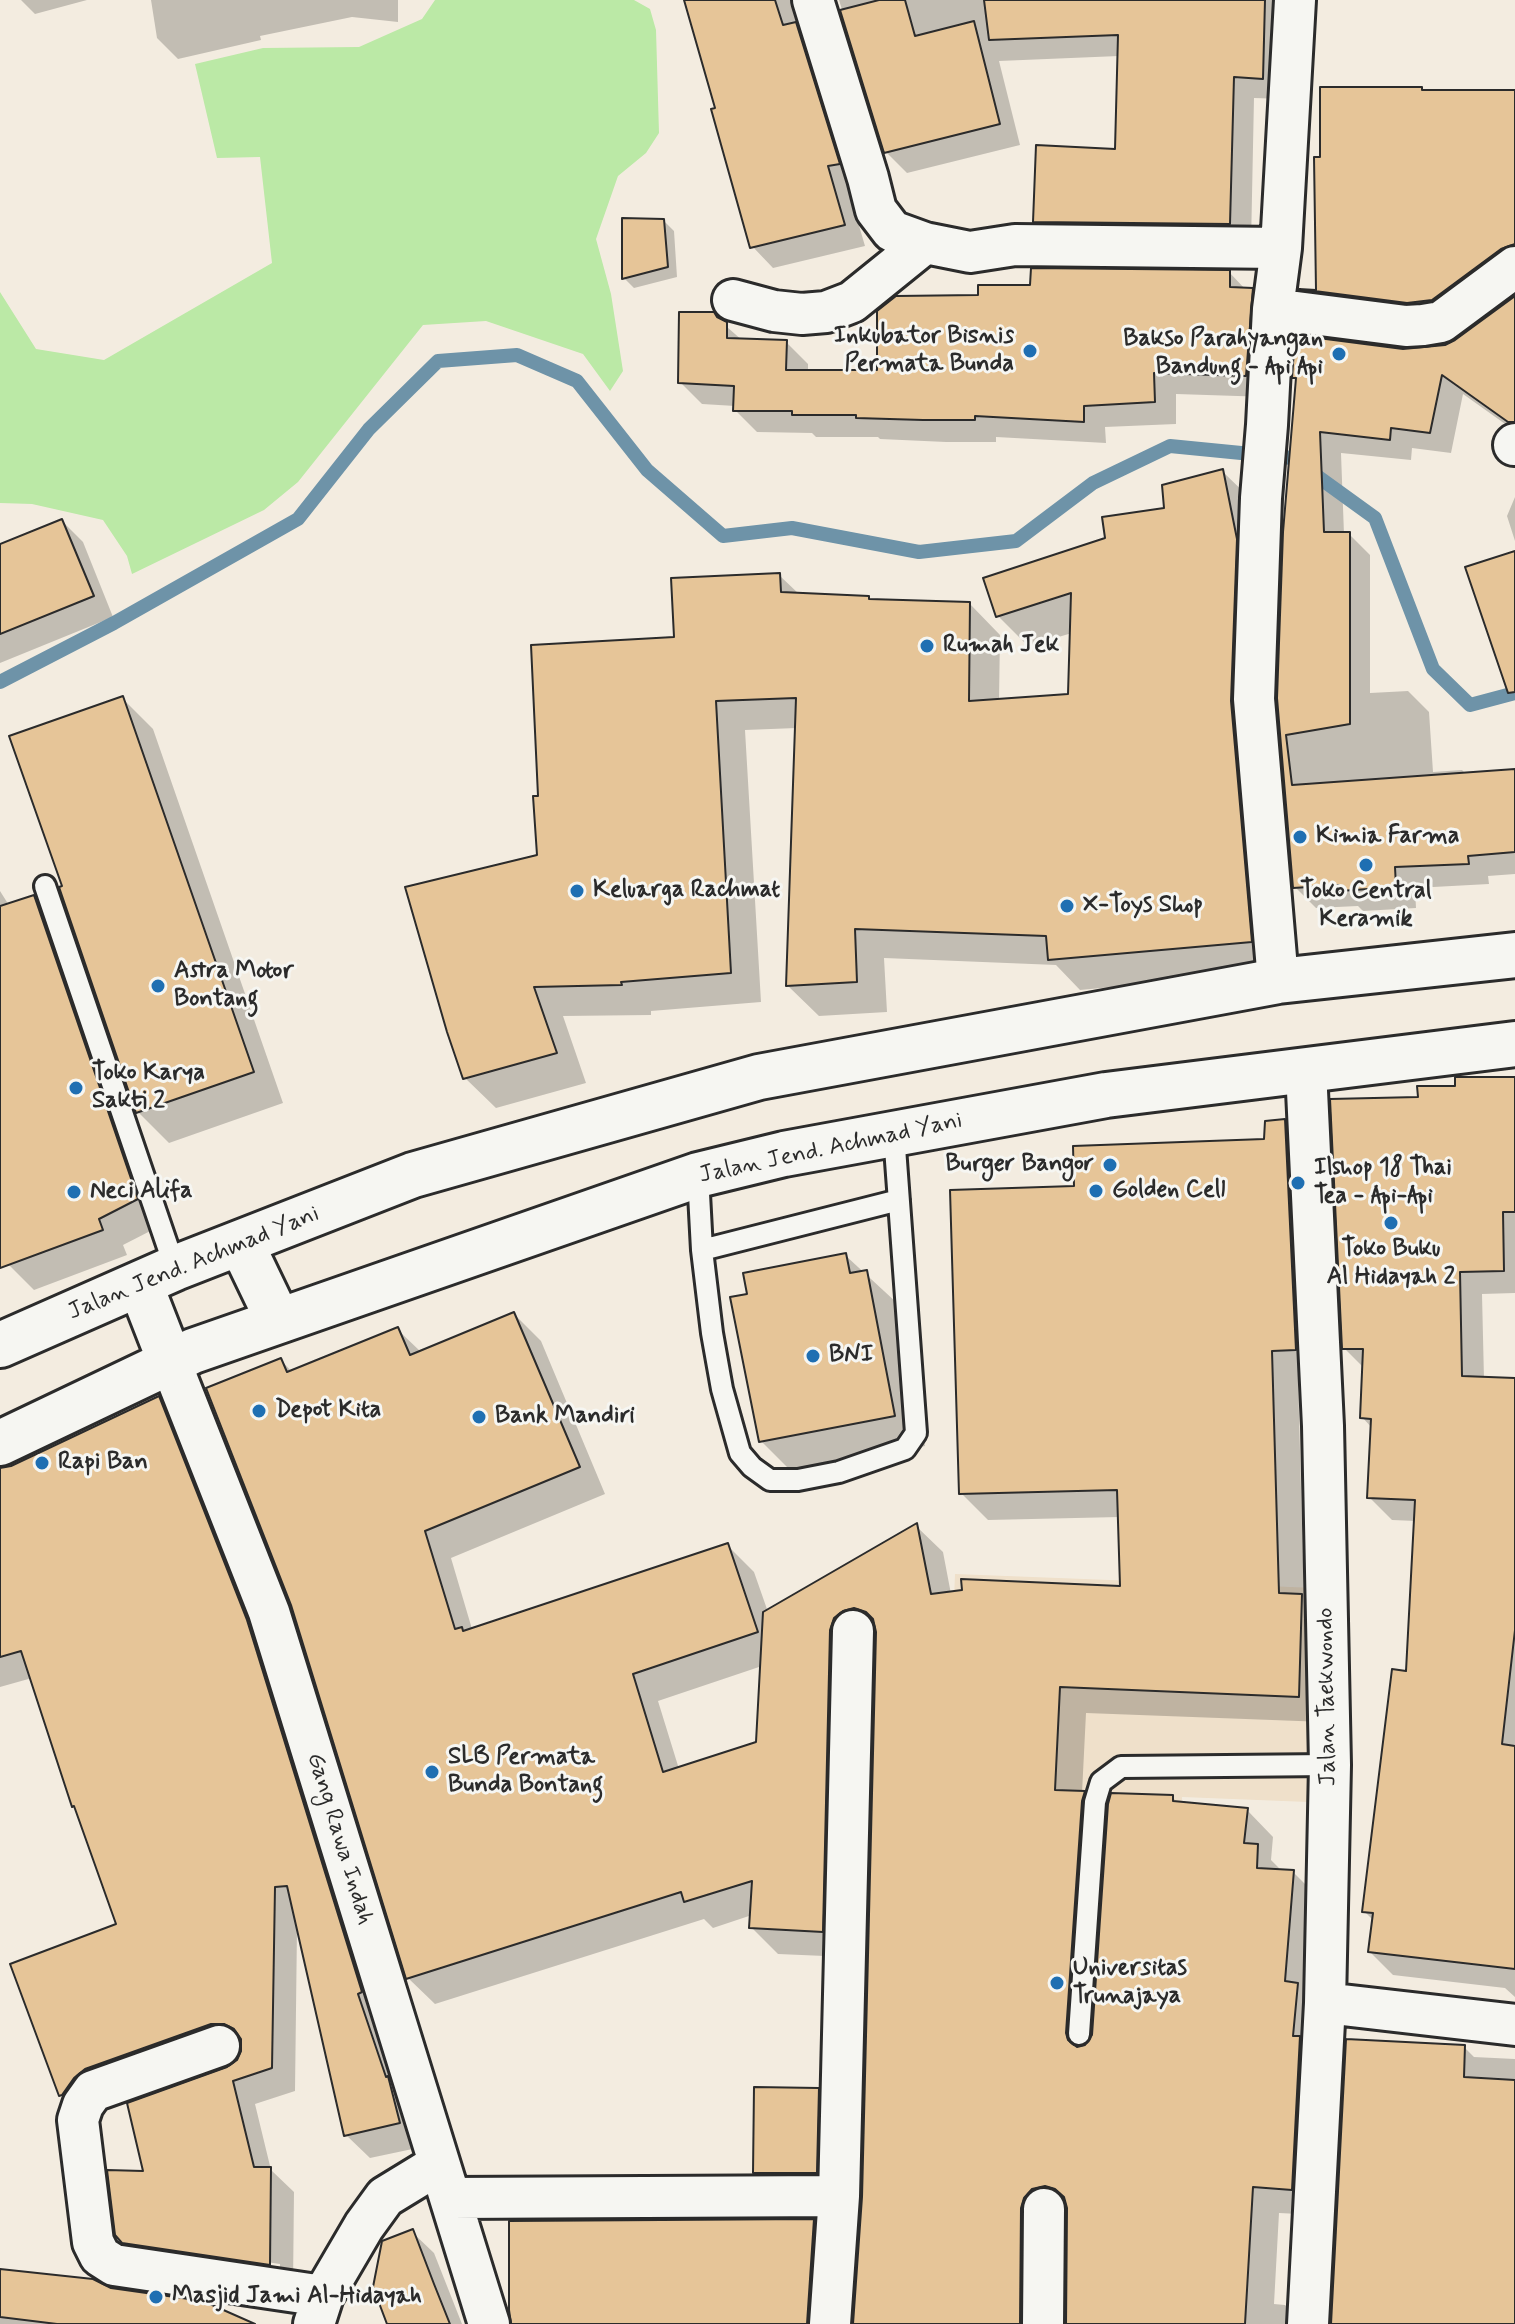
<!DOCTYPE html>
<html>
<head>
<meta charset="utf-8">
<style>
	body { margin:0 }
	canvas { display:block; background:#f3ece0 }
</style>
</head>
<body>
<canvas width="1515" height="2324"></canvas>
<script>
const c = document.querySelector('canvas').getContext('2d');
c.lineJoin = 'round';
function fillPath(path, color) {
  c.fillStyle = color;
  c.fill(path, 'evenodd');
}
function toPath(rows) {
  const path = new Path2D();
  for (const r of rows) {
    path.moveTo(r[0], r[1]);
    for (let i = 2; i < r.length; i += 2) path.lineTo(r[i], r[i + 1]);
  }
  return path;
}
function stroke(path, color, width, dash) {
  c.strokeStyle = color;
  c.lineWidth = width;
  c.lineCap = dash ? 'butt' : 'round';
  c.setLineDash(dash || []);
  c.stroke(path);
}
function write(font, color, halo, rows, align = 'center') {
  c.font = font + ' Mynerve,sans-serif';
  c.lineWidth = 6;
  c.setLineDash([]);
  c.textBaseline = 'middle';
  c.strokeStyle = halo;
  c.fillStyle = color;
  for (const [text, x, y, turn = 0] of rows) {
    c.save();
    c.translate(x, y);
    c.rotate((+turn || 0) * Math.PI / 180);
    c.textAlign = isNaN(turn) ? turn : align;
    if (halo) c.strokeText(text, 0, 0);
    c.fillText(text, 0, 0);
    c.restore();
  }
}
fillPath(toPath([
	[955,1574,1317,1588,1308,1802,1182,1797,1168,2175,931,2165]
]), '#efe0ca');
fillPath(toPath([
	[435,0,634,0,650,9,656,30,659,133,646,153,618,176,596,239,611,294,623,371,610,391,583,354,486,321,423,325,298,482,264,510,132,574,127,556,103,520,32,504,0,503,0,292,36,349,104,360,272,263,260,157,217,158,195,64,263,48,359,47,422,19]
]), '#bbe9a6');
fillPath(toPath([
	[21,0,87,0,35,14],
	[151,0,398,0,398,22,352,17,260,36,261,40,178,59,157,38],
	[686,0,826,0,859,185,848,188,865,246,773,268,752,246,718,109],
	[839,0,1287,0,1283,99,1254,98,1251,245,1056,243,1035,221,1117,152,1119,56,999,61,1020,145,907,173,886,152],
	[1422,89,1425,92,1515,92,1515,275,1453,321,1322,310,1304,291,1318,292,1316,159,1322,159],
	[664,221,674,231,677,277,634,288,624,278],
	[1229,272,1246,290,1252,290,1274,312,1268,397,1176,394,1176,424,1105,427,1106,443,996,437,996,442,946,442,880,439,878,437,816,437,812,433,757,432,735,410,735,406,702,404,680,382,719,320,743,341,786,342,808,364,808,372,879,372,980,297,1032,287],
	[1515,298,1515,431,1463,394,1451,453,1412,448,1411,460,1341,453,1344,534,1349,534,1370,555,1370,693,1408,691,1429,712,1433,772,1462,770,1467,775,1515,771,1515,874,1488,876,1489,884,1415,888,1416,908,1363,911,1358,906,1316,908,1295,887,1279,698,1298,380,1294,377,1403,351,1445,347,1456,342],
	[1222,471,1253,501,1281,971,1080,990,1056,965,884,958,887,1012,819,1016,788,986,797,728,745,730,761,1002,651,1011,651,1015,563,1016,586,1083,496,1108,465,1078,539,856,540,798,676,639,779,575,799,594,868,598,872,601,970,604,1000,635,999,701,1070,695,1072,633,1028,646,998,616,1107,539,1166,510],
	[1515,497,1515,541,1507,516],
	[62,521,83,542,113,617,0,663,0,546],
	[122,698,153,729,283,1103,169,1143,138,1112],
	[0,891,106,1059,162,1225,123,1245,127,1255,34,1290,9,1265,0,1242],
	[1515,1078,1515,1293,1482,1294,1484,1379,1515,1380,1515,1997,1505,1988,1393,1975,1370,1952,1374,1921,1364,1911,1408,1673,1416,1521,1392,1520,1369,1497,1372,1428,1362,1417,1364,1368,1344,1348,1420,1099,1457,1088],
	[1285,1121,1311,1148,1322,1376,1298,1377,1304,1599,1328,1623,1325,1722,1086,1713,1082,1793,1109,1819,1172,1797,1179,1804,1247,1810,1273,1837,1271,1860,1283,1872,1293,1872,1320,1899,1318,2215,1279,2213,1274,2304,1285,2305,1305,2324,1068,2324,1069,2213,1059,2216,1046,2324,855,2324,864,2197,878,1635,870,1637,848,1957,778,1954,751,1927,752,1915,713,1928,704,1919,435,2004,408,1978,293,1604,281,1360,292,1372,398,1330,421,1352,514,1314,541,1341,605,1494,451,1558,472,1629,727,1545,754,1572,768,1612,916,1526,943,1552,951,1594,1122,1588,1120,1517,988,1520,961,1493,1076,1188,1266,1141],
	[762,1666,758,1743,679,1769,658,1701],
	[845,1255,897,1303,925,1446,792,1472,761,1441,749,1296],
	[159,1398,182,1422,270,1645,422,2147,370,2158,346,2135,297,1929,295,2091,255,2104,271,2170,294,2192,293,2287,144,2263,119,2239,146,2173,228,2069,239,2062,243,2046,235,2047,97,2101,84,2119,61,2095,119,1925,78,1811,73,1806,32,1678,0,1687,0,1470,11,1467],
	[136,2243,280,2264,280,2268,136,2247],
	[1464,2047,1474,2057,1515,2059,1515,2324,1333,2324],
	[818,2090,839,2111,837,2193,776,2194,755,2173],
	[814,2221,840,2248,835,2324,513,2324],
	[412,2232,434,2253,462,2324,390,2324],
	[0,2271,110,2290,252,2324,0,2324]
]), '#0003');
stroke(toPath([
	[0,682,114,623,298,519,369,429,438,361,517,355,577,381,647,470,723,536,792,528,919,552,1016,541,1093,483,1170,446,1292,458,1375,518,1433,669,1470,705,1515,693]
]), '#6e93a8', 14);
const building = toPath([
	[684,0,775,0,783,25,796,22,840,164,828,166,845,225,750,248,711,109,715,108,684,0],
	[879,0,905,0,915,36,974,21,1000,124,884,153,840,10,879,0],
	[984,0,1265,0,1263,79,1234,77,1230,224,1033,222,1036,145,1115,149,1118,35,989,40,984,0],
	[1320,87,1422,87,1422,90,1515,90,1515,244,1501,249,1432,300,1407,303,1299,289,1316,290,1314,157,1320,157,1320,87],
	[622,218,664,219,668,267,622,279,622,218],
	[1031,268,1230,270,1230,287,1253,288,1246,376,1154,373,1155,402,1084,406,1084,422,975,416,975,420,923,420,856,418,856,415,792,415,792,411,733,411,734,386,678,383,679,312,714,312,717,317,727,322,727,338,787,340,786,370,877,370,877,311,896,296,978,295,978,285,1030,285,1031,268],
	[1515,296,1515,422,1508,422,1442,375,1430,433,1391,428,1390,440,1320,432,1324,532,1350,532,1350,724,1286,735,1292,785,1515,769,1515,852,1468,856,1469,864,1395,867,1396,887,1340,891,1340,885,1293,888,1277,698,1283,532,1296,378,1292,378,1295,335,1403,349,1445,345,1455,340,1515,296],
	[1223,469,1237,539,1231,701,1252,942,1048,960,1046,936,855,929,857,982,786,986,796,698,716,701,731,973,621,982,622,985,534,987,557,1053,463,1079,447,1032,405,887,537,855,533,796,538,796,531,645,674,637,671,578,780,573,781,592,869,596,869,599,970,602,969,701,1068,694,1071,593,996,617,983,578,1105,538,1102,517,1164,508,1162,485,1223,469],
	[62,519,94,596,0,634,0,544,62,519],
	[1515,551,1515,692,1508,693,1465,567,1515,551],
	[123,696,254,1072,136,1113,59,887,62,886,9,736,123,696],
	[34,895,138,1199,99,1219,103,1230,0,1268,0,906,34,895],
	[1455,1077,1515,1077,1515,1212,1503,1212,1504,1271,1460,1272,1462,1376,1515,1378,1515,1630,1502,1744,1515,1746,1515,1969,1368,1952,1373,1913,1362,1912,1392,1669,1406,1671,1415,1500,1367,1498,1371,1419,1360,1418,1363,1349,1342,1349,1330,1099,1418,1097,1417,1086,1455,1086,1455,1077],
	[1285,1119,1296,1350,1272,1351,1279,1593,1302,1594,1299,1697,1060,1687,1055,1790,1085,1791,1082,1801,1066,2033,1068,2040,1077,2047,1085,2045,1092,2035,1108,1804,1111,1793,1173,1795,1173,1801,1248,1808,1244,1843,1258,1844,1257,1868,1294,1870,1285,1981,1298,1983,1293,2036,1300,2036,1292,2190,1253,2187,1245,2324,1066,2324,1067,2208,1064,2197,1055,2189,1045,2186,1032,2189,1024,2198,1021,2208,1020,2324,853,2324,862,2197,876,1632,873,1619,866,1612,854,1608,843,1611,834,1618,830,1630,823,1932,749,1928,752,1881,684,1902,681,1892,406,1979,291,1605,206,1388,281,1358,287,1372,398,1327,410,1355,514,1312,580,1467,425,1531,455,1629,462,1627,463,1631,728,1543,758,1632,633,1674,663,1772,756,1742,763,1612,917,1523,931,1594,962,1590,961,1579,1120,1586,1117,1490,959,1494,950,1190,1074,1186,1073,1146,1264,1139,1265,1121,1285,1119],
	[846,1253,850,1273,867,1270,895,1416,759,1442,730,1297,747,1294,743,1273,846,1253],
	[159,1396,247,1620,362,1992,358,1994,386,2077,388,2076,400,2123,344,2136,287,1886,275,1887,272,2068,233,2081,254,2167,271,2167,270,2265,122,2243,115,2235,107,2170,143,2171,127,2103,227,2067,237,2060,241,2051,241,2039,234,2029,224,2024,211,2024,85,2069,74,2078,62,2095,59,2096,10,1964,116,1924,74,1806,72,1807,21,1651,0,1657,0,1468,11,1466,159,1396],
	[1346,2039,1465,2045,1464,2077,1515,2080,1515,2324,1331,2324,1346,2039],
	[754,2087,819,2088,817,2173,753,2173,754,2087],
	[814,2219,807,2324,511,2324,509,2310,509,2221,814,2219],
	[413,2229,434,2284,450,2324,387,2324,373,2287,382,2241,413,2229],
	[0,2269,93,2279,111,2288,203,2301,255,2324,57,2324,0,2317,0,2269]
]);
fillPath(building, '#e6c598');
stroke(building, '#2b2b2b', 2);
const service = toPath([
	[45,886,175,1268],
	[698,1175,702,1250,712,1333,722,1389,740,1453,752,1467,770,1480,798,1480,839,1472,905,1449,916,1433,894,1134],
	[702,1250,899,1200],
	[1079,2034,1095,1802,1101,1782,1121,1767,1330,1765]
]);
const minor = toPath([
	[813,0,868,178,876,210,892,231,925,243,970,252,1015,245,1281,248],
	[733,300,774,311,802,314,826,312,852,302,925,243],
	[1273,309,1406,326,1423,325,1441,322,1515,267],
	[1514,445,1515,444],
	[1278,981,1254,699,1261,498,1267,425,1273,309,1281,248,1295,0],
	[1306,1070,1323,1426,1330,1765,1325,2003,1308,2324],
	[170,1361,269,1612,489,2324],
	[1325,2003,1515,2025],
	[219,2046,93,2091,83,2105,78,2120,93,2242,100,2256,114,2265,323,2296],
	[451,2198,839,2196],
	[314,2324,323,2296,364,2226,385,2197,439,2164],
	[830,2324,839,2196,853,1631],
	[1043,2324,1044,2209]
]);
const tertiary = toPath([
	[241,1243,278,1320],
	[140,1284,170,1361],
	[0,1345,175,1268,413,1175,759,1077,1278,981,1515,955],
	[0,1443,193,1351,698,1175,784,1154,1106,1095,1515,1044]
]);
stroke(service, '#2b2b2b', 26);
stroke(minor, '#2b2b2b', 46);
stroke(tertiary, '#2b2b2b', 50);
stroke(service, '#f6f6f2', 20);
stroke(minor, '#f6f6f2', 40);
stroke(tertiary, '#f6f6f2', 44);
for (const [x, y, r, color] of [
	[1030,351,8,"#1f6fb2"],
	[1339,354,8,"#1f6fb2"],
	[927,646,8,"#1f6fb2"],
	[1300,837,8,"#1f6fb2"],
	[1366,865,8,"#1f6fb2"],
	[577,891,8,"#1f6fb2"],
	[1067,906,8,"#1f6fb2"],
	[158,986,8,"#1f6fb2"],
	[76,1088,8,"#1f6fb2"],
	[1110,1165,8,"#1f6fb2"],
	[1298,1183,8,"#1f6fb2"],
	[1096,1191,8,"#1f6fb2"],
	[74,1192,8,"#1f6fb2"],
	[1391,1223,8,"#1f6fb2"],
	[813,1356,8,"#1f6fb2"],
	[259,1411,8,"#1f6fb2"],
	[479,1417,8,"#1f6fb2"],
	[42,1463,8,"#1f6fb2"],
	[432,1772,8,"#1f6fb2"],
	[1057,1983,8,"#1f6fb2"],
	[156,2297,8,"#1f6fb2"]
]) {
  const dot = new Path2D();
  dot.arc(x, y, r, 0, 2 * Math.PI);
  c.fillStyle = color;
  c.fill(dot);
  stroke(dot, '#f6f6f2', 3);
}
write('bold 24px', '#2b2b2b', '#f6f6f2', [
	["Inkubator Bisnis",1014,337,"right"],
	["Permata Bunda",1014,365,"right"],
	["Bakso Parahyangan",1323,340,"right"],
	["Bandung - Api Api",1323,368,"right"],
	["Rumah Jek",943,646],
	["Kimia Farma",1316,837],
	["Keluarga Rachmat",593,891],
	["Toko Central",1366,892,"center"],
	["Keramik",1366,920,"center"],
	["X-Toys Shop",1083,906],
	["Astra Motor",174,972],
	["Bontang",174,1000],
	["Toko Karya",92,1074],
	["Sakti 2",92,1102],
	["Burger Bangor",1094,1165,"right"],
	["Ilshop 18 Thai",1314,1169],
	["Tea - Api-Api",1314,1197],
	["Golden Cell",1112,1191],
	["Neci Alifa",90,1192],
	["Toko Buku",1391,1250,"center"],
	["Al Hidayah 2",1391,1278,"center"],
	["BNI",829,1356],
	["Depot Kita",275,1411],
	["Bank Mandiri",495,1417],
	["Rapi Ban",58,1463],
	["SLB Permata",448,1758],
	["Bunda Bontang",448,1786],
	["Universitas",1073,1969],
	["Trunajaya",1073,1997],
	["Masjid Jami Al-Hidayah",172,2297]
], 'left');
write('24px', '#2b2b2b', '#f6f6f2', [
	["Jalan Jend. Achmad Yani",831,1149,-12],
	["Jalan Jend. Achmad Yani",194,1264,-22],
	["Jalan Taekwondo",1328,1697,-91],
	["Gang Rawa Indah",339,1839,73]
]);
</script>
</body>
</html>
